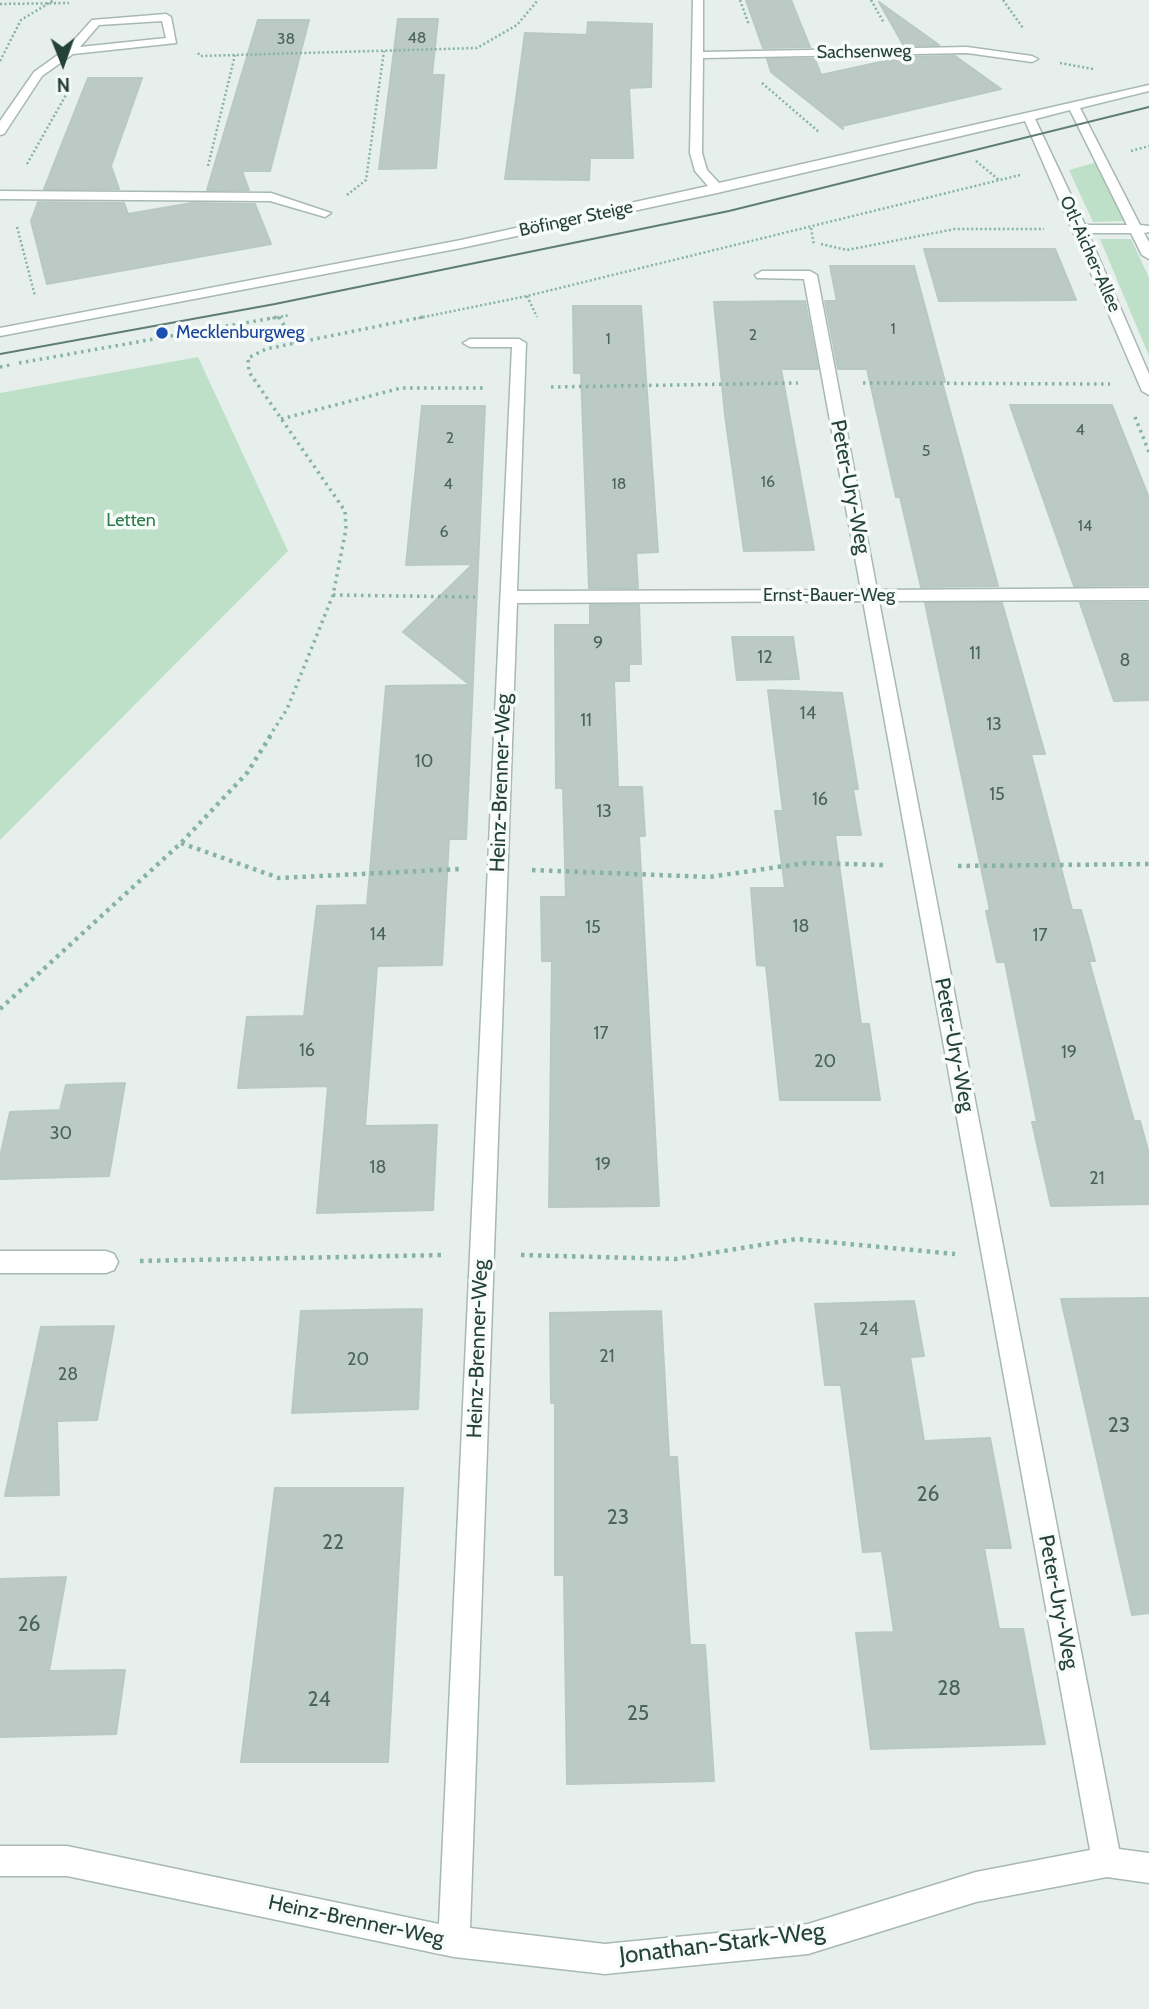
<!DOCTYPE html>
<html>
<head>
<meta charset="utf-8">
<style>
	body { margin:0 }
	#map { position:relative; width:1149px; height:2009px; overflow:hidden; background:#e6efeb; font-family:Cabin,sans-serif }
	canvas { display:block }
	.north { position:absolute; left:28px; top:28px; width:70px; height:70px; -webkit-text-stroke:5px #f7fbf9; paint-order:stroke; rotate:179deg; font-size:19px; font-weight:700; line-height:28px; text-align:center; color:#24423a }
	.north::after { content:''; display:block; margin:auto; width:24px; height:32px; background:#24423a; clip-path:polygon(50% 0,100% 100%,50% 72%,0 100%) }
</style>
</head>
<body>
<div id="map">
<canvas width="1149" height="2009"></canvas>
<div class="north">N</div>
</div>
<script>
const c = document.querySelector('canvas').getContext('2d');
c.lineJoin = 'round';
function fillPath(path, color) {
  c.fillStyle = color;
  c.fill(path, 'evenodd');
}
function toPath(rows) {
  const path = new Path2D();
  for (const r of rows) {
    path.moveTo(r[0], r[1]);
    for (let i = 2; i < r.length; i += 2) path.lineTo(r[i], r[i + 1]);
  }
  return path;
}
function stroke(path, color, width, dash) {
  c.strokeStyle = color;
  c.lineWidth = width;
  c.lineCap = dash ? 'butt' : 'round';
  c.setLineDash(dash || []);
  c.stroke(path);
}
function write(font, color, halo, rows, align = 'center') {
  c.font = font + ' Cabin,sans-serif';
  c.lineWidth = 7;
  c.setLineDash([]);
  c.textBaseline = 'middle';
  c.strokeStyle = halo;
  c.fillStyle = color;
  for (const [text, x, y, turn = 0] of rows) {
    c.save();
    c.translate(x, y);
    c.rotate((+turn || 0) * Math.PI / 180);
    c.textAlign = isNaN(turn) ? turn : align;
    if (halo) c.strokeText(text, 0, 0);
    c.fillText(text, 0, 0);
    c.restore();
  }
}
fillPath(toPath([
	[1097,162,1124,221,1093,222,1069,170],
	[1100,239,1131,239,1149,278,1149,356],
	[198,357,288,551,0,840,0,393]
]), '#bfe0c8');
const building = toPath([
	[746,0,791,0,810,47,763,48,746,0],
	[879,2,939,45,904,46,879,2],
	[398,19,438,19,432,75,444,75,436,168,379,169,398,19],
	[258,20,309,20,270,171,242,171,249,190,207,190,258,20],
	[588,22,652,24,651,87,629,88,633,158,590,158,589,180,505,179,525,33,587,35,588,22],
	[955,56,1001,89,842,126,843,129,771,72,767,59,815,59,821,75,903,57,955,56],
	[88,78,142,78,111,166,119,189,44,189,88,78],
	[38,202,124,203,128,214,192,203,255,204,271,244,47,284,31,221,38,202],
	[924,249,1055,249,1076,300,939,301,924,249],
	[830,266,914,266,945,382,942,382,998,586,921,587,900,497,896,497,867,369,838,369,825,301,837,301,830,266],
	[805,301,818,369,781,369,814,550,744,551,725,415,714,302,805,301],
	[573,306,641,306,658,552,636,553,638,588,589,588,581,373,574,373,573,306],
	[1010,405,1112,405,1149,498,1149,585,1074,586,1010,405],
	[422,406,485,406,466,839,449,839,442,965,377,966,365,1126,437,1125,433,1210,317,1213,328,1086,238,1088,247,1017,304,1016,317,906,367,905,386,686,470,685,403,632,473,564,406,565,422,406],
	[925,603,1002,603,1045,754,1031,754,1072,910,1081,910,1095,961,1089,961,1134,1121,1140,1121,1149,1154,1149,1204,1051,1206,1032,1122,1037,1122,1005,962,997,962,986,911,990,910,925,603],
	[1080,603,1149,603,1149,700,1114,701,1080,603],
	[590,605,639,605,641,664,629,664,629,681,614,681,618,787,642,787,645,836,639,836,659,1206,549,1207,552,961,542,961,541,897,566,897,563,788,556,788,555,625,590,625,590,605],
	[732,637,793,637,799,679,737,680,732,637],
	[768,690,842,693,858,789,853,789,861,835,835,835,861,1024,869,1024,880,1100,780,1100,766,966,757,965,751,888,785,888,775,811,783,811,768,690],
	[125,1083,109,1176,0,1179,0,1157,10,1112,60,1110,66,1085,125,1083],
	[1149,1298,1149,1613,1132,1615,1061,1299,1149,1298],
	[914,1301,924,1356,910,1357,924,1441,990,1438,1011,1548,984,1548,999,1629,1023,1629,1045,1744,871,1749,856,1633,894,1632,882,1551,863,1552,841,1385,825,1385,815,1304,914,1301],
	[422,1309,418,1409,292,1413,301,1311,422,1309],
	[661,1311,669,1457,677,1457,690,1645,705,1645,714,1781,567,1784,564,1575,555,1575,555,1403,551,1403,550,1313,661,1311],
	[114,1326,97,1420,57,1421,59,1495,5,1496,41,1327,114,1326],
	[275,1488,403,1488,388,1762,241,1762,275,1488],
	[66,1577,49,1671,125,1670,116,1734,0,1737,0,1579,66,1577]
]);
fillPath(building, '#bbcac4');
stroke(building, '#b8c9c2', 2);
const minor = toPath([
	[693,0,703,0,703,52,967,47,1032,56,1038,59,1032,62,967,53,703,58,702,153,707,170,719,183,1149,85,1149,91,1080,108,1140,225,1149,226,1149,232,1144,233,1149,242,1149,259,1142,255,1131,233,1088,233,1149,374,1149,395,1142,391,1025,121,717,193,461,248,0,336,0,328,461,240,708,186,695,171,690,153,693,0],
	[1070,110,1127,225,1085,225,1035,119,1070,110],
	[166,14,171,17,176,43,73,54,42,76,4,134,0,135,0,121,34,72,66,49,92,20,166,14],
	[162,21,166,38,80,47,99,25,162,21],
	[0,191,271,193,331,213,325,217,270,201,0,199,0,191],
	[762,271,810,271,817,275,877,590,1149,588,1149,600,879,601,1119,1849,1149,1853,1149,1883,1107,1877,976,1902,808,1954,605,1974,454,1957,67,1876,0,1876,0,1846,67,1846,439,1924,512,347,470,347,463,343,470,339,519,339,526,343,517,591,861,590,804,279,757,278,755,275,762,271],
	[863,601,1090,1850,976,1872,808,1924,605,1944,470,1928,517,603,863,601],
	[0,1251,106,1251,114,1254,118,1262,114,1270,106,1273,0,1273,0,1251]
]);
stroke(minor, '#a8b8b2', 3);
stroke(toPath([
	[740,0,749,25],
	[871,0,884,23],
	[1003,0,1023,28],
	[0,4,69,3],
	[198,53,200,56,477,48,517,25,538,0],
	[0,61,21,20,54,0],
	[1060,63,1093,69],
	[762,83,819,132],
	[1131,151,1149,146],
	[976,161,999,180],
	[27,164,67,93],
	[208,166,235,55],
	[347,195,366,180,384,51],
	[17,227,35,296],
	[811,228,814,245],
	[821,244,847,250,955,229,1044,229],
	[527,296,537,317],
	[268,319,290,315],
	[414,319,527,296,1020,175]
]), '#86b3a5', 2.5, [2, 2.5]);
stroke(toPath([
	[279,317,295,343],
	[19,363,278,317],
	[0,367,10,365],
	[863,383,1110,384],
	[551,387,798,383],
	[1135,417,1149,452],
	[281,419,401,388,483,388],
	[333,595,475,597],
	[269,737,287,709,333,595,346,529,345,511,249,372,248,358,266,349,423,317]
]), '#86b3a5', 3.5, [2.5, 4.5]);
stroke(toPath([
	[181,843,279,878,461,869],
	[958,866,1149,864],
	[532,870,709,877,806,863,883,865],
	[0,1009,181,843,247,773,271,735],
	[521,1255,676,1259,796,1239,955,1254],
	[140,1261,443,1255]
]), '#86b3a5', 4.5, [3.5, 5]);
fillPath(minor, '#fff');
stroke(toPath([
	[0,354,275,304,729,211,1149,107]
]), '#5f7d75', 2);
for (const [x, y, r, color] of [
	[162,333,7,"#1a4fb4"]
]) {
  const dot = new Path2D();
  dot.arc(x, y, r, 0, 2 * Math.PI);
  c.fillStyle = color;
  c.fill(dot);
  stroke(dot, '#f7fbf9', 2.5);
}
write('16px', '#4a645c', null, [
	["48",417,38],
	["38",286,39],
	["1",893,329],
	["2",753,335],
	["1",608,339],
	["4",1080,430],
	["2",450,438],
	["5",926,451],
	["16",768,482],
	["4",448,484],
	["18",619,484],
	["14",1085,526],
	["6",444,532]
]);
write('18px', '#24423a', '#f7fbf9', [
	["Sachsenweg",864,52,-1],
	["Böfinger Steige",576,219,-12],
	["Otl-Aicher-Allee",1090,254,66],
	["Ernst-Bauer-Weg",829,596]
]);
write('18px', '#164399', '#f7fbf9', [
	["Mecklenburgweg",176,333]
], 'left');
write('18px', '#2d7a4b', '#f7fbf9', [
	["Letten",131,521]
]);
write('18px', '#4a645c', null, [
	["9",598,644],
	["11",975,654],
	["12",765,658],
	["8",1125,661],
	["14",808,714],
	["11",586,721],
	["13",994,725],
	["10",424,762],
	["15",997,795],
	["16",820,800],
	["13",604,812],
	["18",801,927],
	["15",593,928],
	["14",378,935],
	["17",1040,936],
	["17",601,1034],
	["16",307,1051],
	["19",1069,1053],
	["20",825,1062],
	["30",61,1134],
	["19",603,1165],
	["18",378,1168],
	["21",1097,1179],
	["24",869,1330],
	["21",607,1357],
	["20",358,1360],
	["28",68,1375]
]);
write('21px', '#24423a', '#f7fbf9', [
	["Peter-Ury-Weg",850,487,79],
	["Heinz-Brenner-Weg",501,783,-88],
	["Peter-Ury-Weg",954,1045,79],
	["Heinz-Brenner-Weg",478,1349,-88],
	["Peter-Ury-Weg",1058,1602,79],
	["Heinz-Brenner-Weg",356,1921,12]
]);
write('21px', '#4a645c', null, [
	["23",1119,1426],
	["26",928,1495],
	["23",618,1518],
	["22",333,1543],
	["26",29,1625],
	["28",949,1689],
	["24",319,1700],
	["25",638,1714]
]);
write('24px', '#24423a', '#f7fbf9', [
	["Jonathan-Stark-Weg",722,1944,-7]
]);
</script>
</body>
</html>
